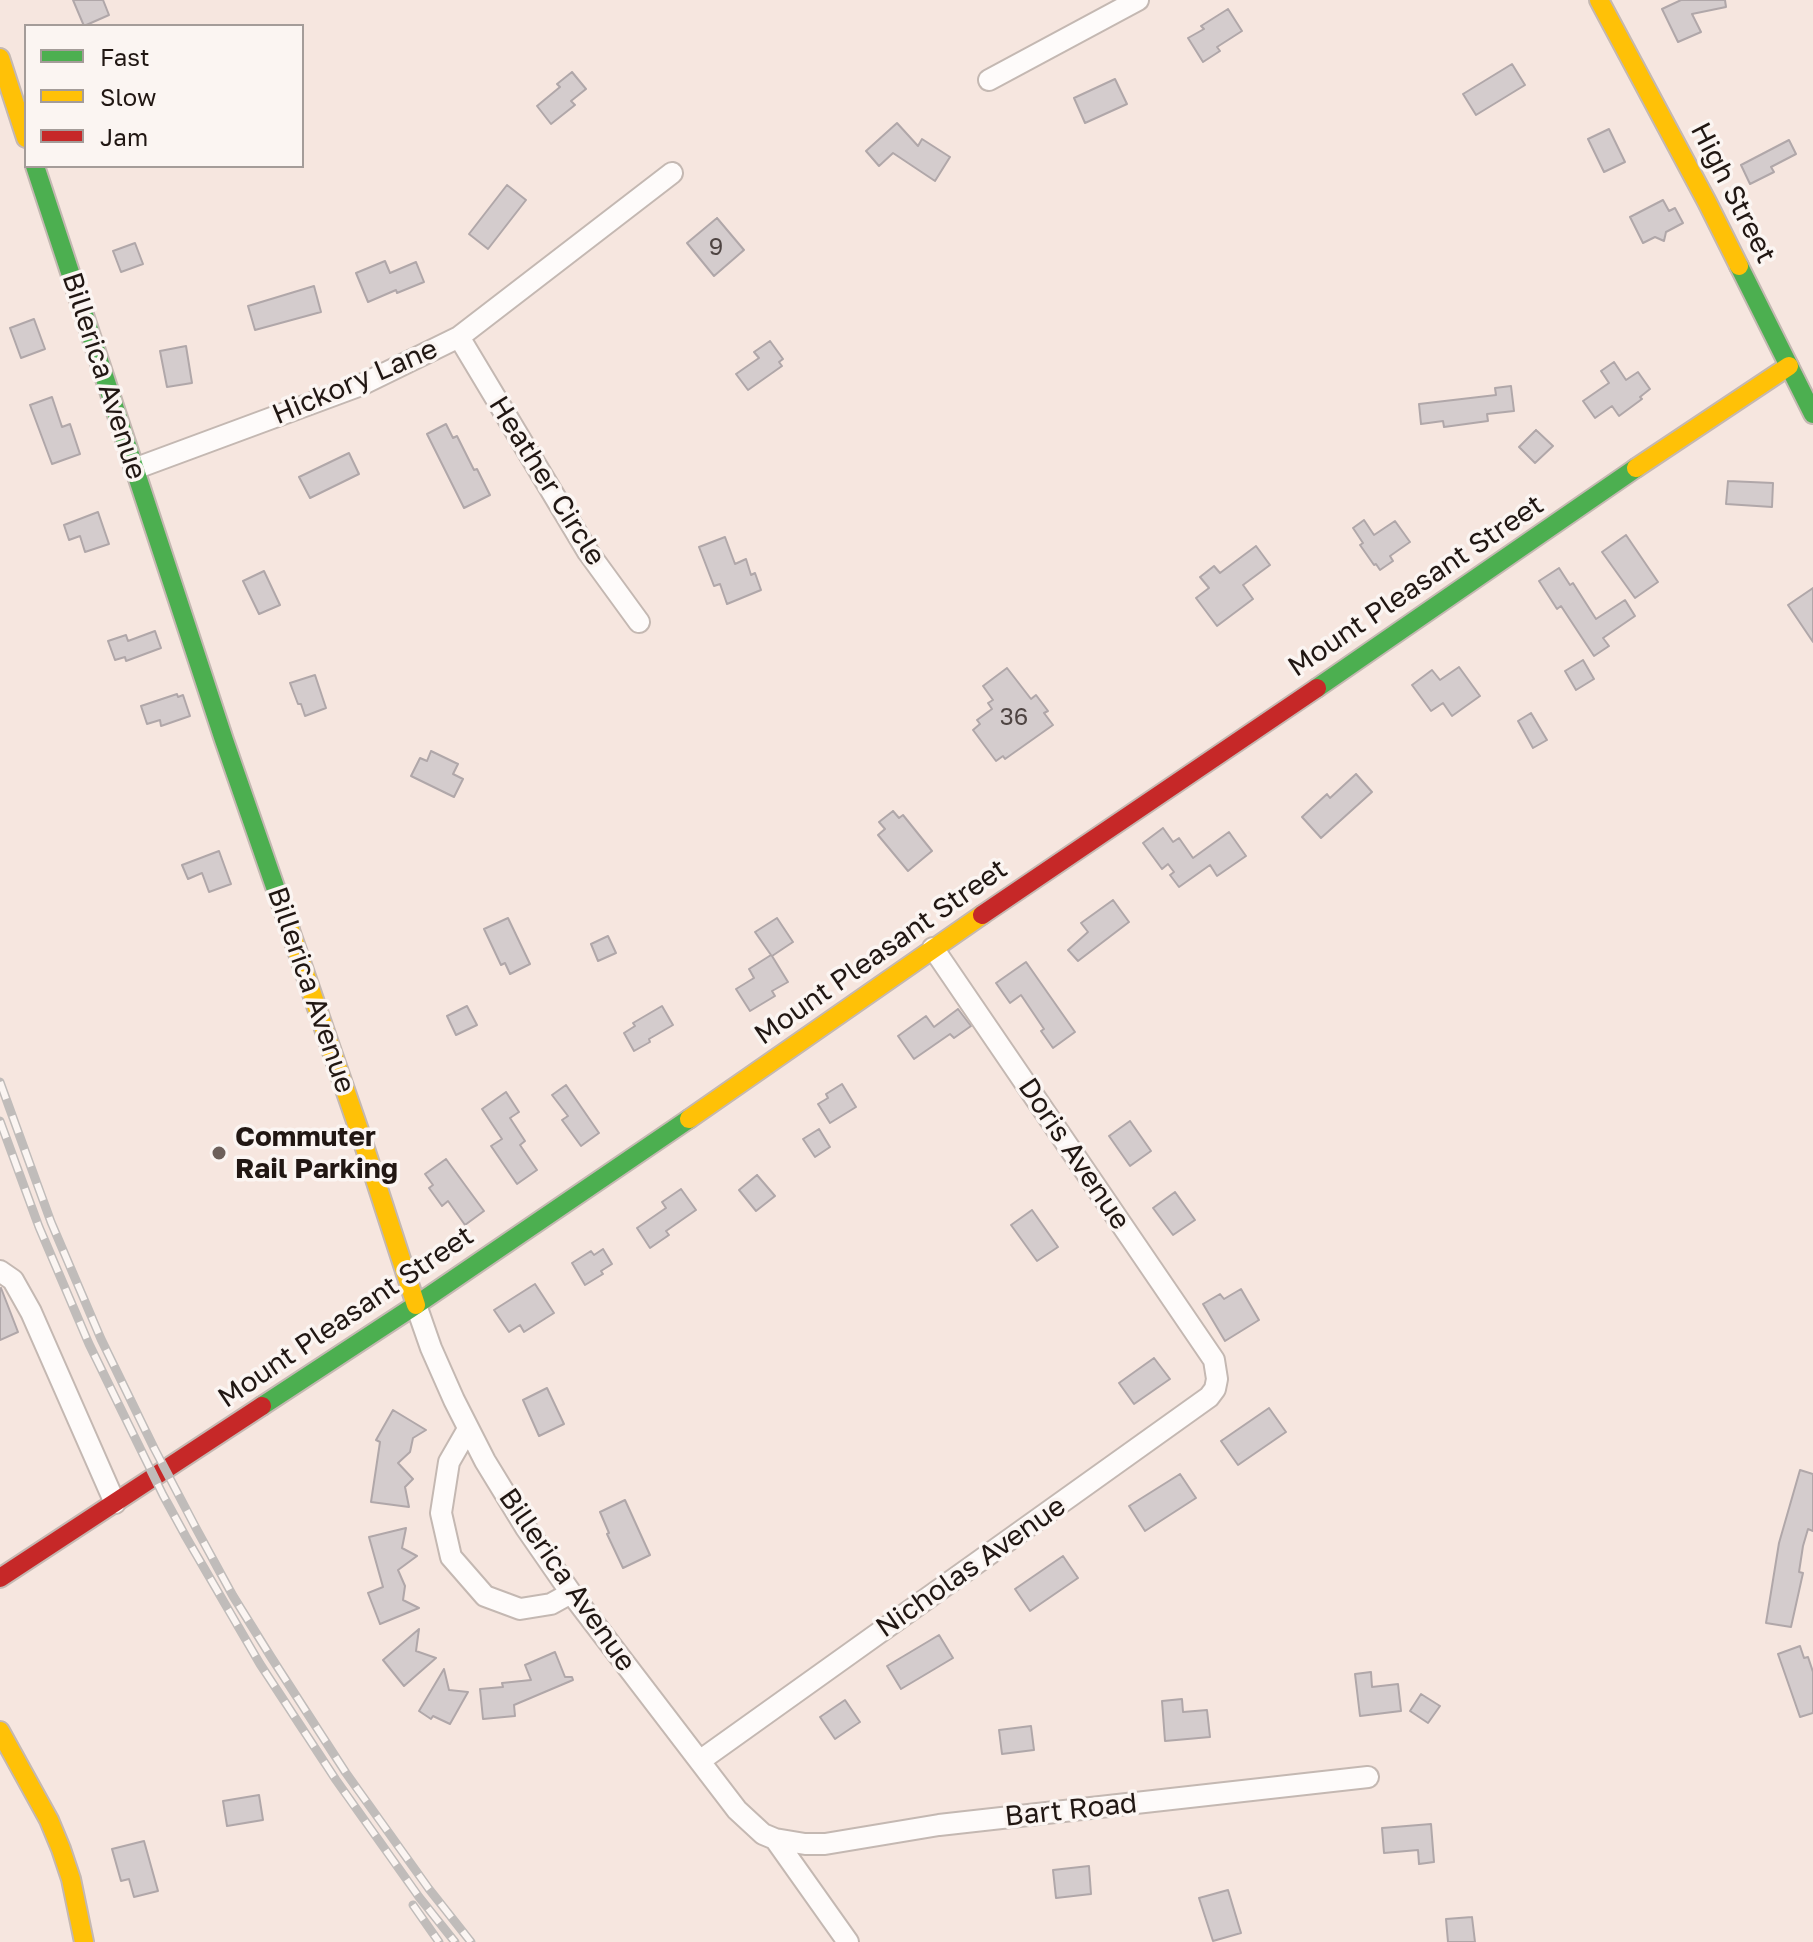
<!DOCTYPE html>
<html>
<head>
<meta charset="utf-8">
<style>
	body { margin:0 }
	#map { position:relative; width:1813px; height:1942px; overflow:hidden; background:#f6e6df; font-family:"Golos Text",sans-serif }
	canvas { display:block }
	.legend { position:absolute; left:24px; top:24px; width:280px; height:144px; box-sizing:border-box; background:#fbf5f2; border:2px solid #a49c99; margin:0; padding:10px 14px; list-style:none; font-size:24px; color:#211713 }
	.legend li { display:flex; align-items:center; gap:16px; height:40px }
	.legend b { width:40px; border:2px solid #a49c99 }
</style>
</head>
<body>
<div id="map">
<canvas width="1813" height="1942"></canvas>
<ul class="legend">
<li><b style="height:10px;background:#4caf50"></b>Fast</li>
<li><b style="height:10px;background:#ffc107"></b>Slow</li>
<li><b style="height:10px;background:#c62828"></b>Jam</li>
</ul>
</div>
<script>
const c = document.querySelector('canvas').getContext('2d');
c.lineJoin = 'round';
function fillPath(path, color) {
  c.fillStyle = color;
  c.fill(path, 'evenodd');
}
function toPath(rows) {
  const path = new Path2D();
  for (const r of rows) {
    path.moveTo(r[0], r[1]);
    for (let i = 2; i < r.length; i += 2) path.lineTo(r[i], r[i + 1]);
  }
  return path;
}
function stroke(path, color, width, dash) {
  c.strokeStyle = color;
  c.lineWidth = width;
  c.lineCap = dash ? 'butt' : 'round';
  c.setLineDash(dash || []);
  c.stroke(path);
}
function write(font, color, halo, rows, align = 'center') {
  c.font = font + ' "Golos Text",sans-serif';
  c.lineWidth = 7;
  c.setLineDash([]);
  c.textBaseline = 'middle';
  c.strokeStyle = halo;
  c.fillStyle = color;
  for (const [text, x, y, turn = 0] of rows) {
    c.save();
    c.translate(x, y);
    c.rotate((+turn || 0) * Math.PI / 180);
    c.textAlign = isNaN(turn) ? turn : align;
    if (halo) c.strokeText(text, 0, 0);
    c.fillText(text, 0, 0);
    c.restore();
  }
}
const building = toPath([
	[73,0,103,0,109,15,84,26,73,0],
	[1681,0,1725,0,1726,7,1692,14,1701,32,1678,42,1662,9,1681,0],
	[1228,9,1242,31,1217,47,1220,51,1203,62,1188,38,1204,29,1201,26,1228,9],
	[1512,64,1525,85,1476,115,1463,94,1512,64],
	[572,72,586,89,571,101,575,105,551,124,537,106,560,87,557,84,572,72],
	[1115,79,1127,104,1085,123,1074,98,1115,79],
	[897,123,918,146,922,139,950,157,935,181,893,153,879,166,866,151,897,123],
	[1609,129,1625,162,1604,172,1588,139,1609,129],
	[1789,140,1796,154,1771,167,1774,172,1750,184,1741,165,1789,140],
	[507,185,526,200,488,249,469,234,507,185],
	[1663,200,1669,211,1675,208,1683,223,1666,232,1664,241,1655,237,1643,243,1630,217,1663,200],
	[717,218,744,250,714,276,687,243,717,218],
	[135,243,143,264,121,272,113,251,135,243],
	[385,261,390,273,416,262,424,282,397,293,396,290,368,302,356,273,385,261],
	[314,286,321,312,255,330,248,306,314,286],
	[34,319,45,349,21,358,10,328,34,319],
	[770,341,783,359,779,362,782,366,748,390,736,374,759,358,754,352,770,341],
	[186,346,192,383,167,387,160,351,186,346],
	[1614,362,1626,380,1638,372,1650,389,1640,397,1642,399,1619,416,1612,406,1595,418,1583,401,1609,383,1601,371,1614,362],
	[1511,386,1514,411,1487,414,1488,421,1444,427,1443,421,1421,424,1419,404,1496,395,1495,388,1511,386],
	[52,397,62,427,70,424,80,454,52,464,30,405,52,397],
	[446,424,453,438,457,436,474,470,477,469,490,495,464,508,427,434,446,424],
	[1536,430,1553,446,1535,463,1519,447,1536,430],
	[349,453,359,474,310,498,299,477,349,453],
	[1728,481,1773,483,1772,507,1726,504,1728,481],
	[98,512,109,544,85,552,80,536,69,540,64,525,98,512],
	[1364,520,1374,535,1395,521,1410,542,1390,556,1393,561,1380,570,1376,564,1374,565,1360,545,1363,543,1353,528,1364,520],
	[1626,535,1658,582,1635,598,1602,552,1626,535],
	[725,537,735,564,746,559,751,575,755,573,761,590,727,604,720,584,714,586,699,547,725,537],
	[1256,546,1270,565,1243,585,1253,599,1217,626,1196,598,1209,588,1200,577,1214,566,1220,573,1256,546],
	[1559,568,1570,585,1573,583,1596,619,1625,600,1635,616,1603,638,1609,646,1594,656,1561,606,1557,609,1539,581,1559,568],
	[264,571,280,605,259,614,243,581,264,571],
	[1813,588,1813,642,1788,605,1813,588],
	[155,631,161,648,126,661,125,657,115,660,108,641,126,635,128,641,155,631],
	[1583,660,1594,679,1576,690,1565,671,1583,660],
	[1459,667,1480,696,1452,716,1443,703,1431,711,1412,685,1432,670,1440,680,1459,667],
	[1007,668,1031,699,1036,695,1048,711,1044,713,1053,725,1005,759,1003,756,996,761,973,730,980,724,977,720,992,709,988,703,993,700,983,686,1007,668],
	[315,675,326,708,305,716,301,704,298,704,290,683,315,675],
	[177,694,178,697,183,695,190,716,161,726,160,720,147,724,141,706,177,694],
	[1531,713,1547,740,1533,748,1518,721,1531,713],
	[431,751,458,764,453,774,463,779,454,797,411,776,420,758,427,761,431,751],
	[1356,774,1372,792,1321,838,1302,817,1327,794,1330,798,1356,774],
	[893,811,899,818,903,815,932,851,908,871,878,835,885,829,879,822,893,811],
	[1163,828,1173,842,1179,838,1193,858,1229,832,1246,856,1217,876,1210,865,1179,887,1170,875,1174,872,1168,864,1162,869,1143,843,1163,828],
	[219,851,231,884,209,892,202,873,188,879,182,865,219,851],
	[1113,900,1129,922,1078,961,1068,950,1088,932,1081,923,1113,900],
	[508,918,530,964,510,974,505,963,501,965,484,929,508,918],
	[777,918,793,942,772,956,788,982,772,991,775,996,750,1011,736,989,754,978,749,969,771,955,755,932,777,918],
	[608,936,616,953,598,961,591,944,608,936],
	[1026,962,1075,1032,1053,1048,1041,1031,1044,1029,1021,995,1010,1003,996,983,1026,962],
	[467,1006,477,1025,456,1035,447,1016,467,1006],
	[662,1006,673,1025,649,1039,650,1042,634,1051,624,1033,635,1026,633,1023,662,1006],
	[958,1009,971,1026,954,1038,950,1034,914,1059,898,1036,926,1016,934,1027,958,1009],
	[842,1084,856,1107,830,1123,818,1104,828,1098,826,1094,842,1084],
	[566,1085,599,1133,581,1146,562,1120,568,1116,552,1095,566,1085],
	[506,1092,519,1112,510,1118,525,1141,520,1145,537,1170,517,1184,491,1146,502,1139,482,1109,506,1092],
	[1130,1121,1151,1151,1130,1166,1109,1136,1130,1121],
	[819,1129,830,1147,815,1157,803,1139,819,1129],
	[446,1159,484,1211,465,1225,448,1201,442,1206,429,1188,433,1185,425,1174,446,1159],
	[757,1175,775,1196,756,1211,739,1190,757,1175],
	[681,1189,696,1210,666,1231,669,1235,650,1248,637,1228,666,1208,662,1202,681,1189],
	[1175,1192,1195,1220,1173,1235,1153,1208,1175,1192],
	[1032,1210,1058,1247,1037,1261,1011,1225,1032,1210],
	[603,1249,612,1264,601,1271,603,1274,585,1285,572,1263,591,1251,594,1255,603,1249],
	[535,1284,554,1313,524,1332,520,1325,509,1332,494,1310,535,1284],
	[1,1288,18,1332,0,1340,0,1289,1,1288],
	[1241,1289,1259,1320,1225,1341,1203,1304,1220,1294,1224,1299,1241,1289],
	[1154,1358,1170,1379,1134,1404,1119,1383,1154,1358],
	[547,1388,564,1424,539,1436,523,1400,547,1388],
	[1269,1408,1286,1432,1238,1465,1221,1441,1269,1408],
	[393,1410,426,1430,413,1438,410,1452,398,1463,413,1479,405,1487,409,1507,371,1502,380,1442,376,1440,393,1410],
	[1800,1470,1813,1474,1813,1531,1808,1529,1803,1546,1799,1572,1803,1573,1791,1627,1766,1623,1779,1543,1800,1470],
	[1180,1474,1196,1498,1145,1531,1129,1506,1180,1474],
	[625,1500,650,1555,623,1568,607,1534,609,1533,600,1512,625,1500],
	[406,1528,402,1548,417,1556,398,1570,405,1586,403,1600,419,1608,380,1624,368,1593,383,1587,369,1537,406,1528],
	[1063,1556,1078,1578,1030,1611,1015,1589,1063,1556],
	[419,1629,416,1651,436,1658,404,1686,383,1660,419,1629],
	[939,1635,953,1658,901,1689,887,1666,939,1635],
	[1800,1646,1804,1658,1808,1657,1813,1672,1813,1713,1800,1717,1778,1654,1800,1646],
	[555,1652,565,1677,572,1677,573,1680,514,1705,515,1716,483,1719,480,1689,503,1687,502,1683,531,1680,525,1665,555,1652],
	[444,1669,449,1690,468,1692,450,1724,433,1716,431,1719,419,1711,444,1669],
	[1371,1672,1372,1687,1398,1684,1401,1711,1360,1716,1355,1674,1371,1672],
	[1421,1694,1440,1706,1428,1723,1410,1711,1421,1694],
	[1182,1699,1183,1712,1207,1710,1210,1737,1165,1741,1162,1701,1182,1699],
	[845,1700,860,1722,835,1739,820,1717,845,1700],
	[1031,1726,1034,1750,1002,1754,999,1730,1031,1726],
	[259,1795,263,1820,227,1826,223,1801,259,1795],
	[1431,1824,1434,1862,1419,1864,1418,1850,1384,1853,1382,1828,1431,1824],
	[144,1841,158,1891,134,1897,129,1879,121,1881,112,1849,144,1841],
	[1089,1866,1091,1894,1056,1898,1053,1870,1089,1866],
	[1228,1890,1241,1933,1213,1941,1199,1898,1228,1890],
	[1472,1917,1475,1942,1448,1942,1446,1919,1472,1917]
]);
fillPath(building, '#d4cccd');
stroke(building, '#b0a7a9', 2);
const street = toPath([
	[989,80,1138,0],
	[459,337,588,552,639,622],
	[134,469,361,385,459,337,672,173],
	[0,1271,13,1280,31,1312,115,1503],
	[416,1305,431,1348,454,1400,485,1461,526,1528,571,1593,737,1810,763,1834,775,1839,848,1942],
	[468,1429,449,1462,441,1513,451,1557,485,1596,520,1609,551,1604,571,1593],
	[701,1760,1209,1397,1215,1389,1217,1379,1214,1360,933,948],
	[775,1839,805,1844,825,1844,939,1825,1368,1777]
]);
const fast = toPath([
	[35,166,224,740,290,930],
	[1739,266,1813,414],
	[1317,688,1636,468],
	[262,1406,416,1305,689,1119]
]);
const slow = toPath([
	[1599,0,1707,202,1739,266],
	[0,58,26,138],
	[1636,468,1789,366],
	[290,930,360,1133,416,1305],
	[689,1119,982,915],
	[0,1731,49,1820,61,1849,71,1879,84,1942]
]);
const jam = toPath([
	[982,915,1317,688],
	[0,1578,262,1406]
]);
stroke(street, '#c4b8b2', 24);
stroke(fast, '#c4b8b2', 22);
stroke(slow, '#c4b8b2', 22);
stroke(jam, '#c4b8b2', 22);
stroke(street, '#fefbfa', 20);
stroke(fast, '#4caf50', 18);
stroke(slow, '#ffc107', 18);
stroke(jam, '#c62828', 18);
const rail = toPath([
	[0,1082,51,1222,101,1339,154,1448,197,1530,233,1596,271,1657,346,1773,429,1889,471,1942],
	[0,1121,39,1227,89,1344,163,1495,186,1537,260,1664,336,1780,419,1897,455,1942],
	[413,1905,439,1942]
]);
stroke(rail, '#c0bcba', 9);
stroke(rail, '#fbf5f2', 6, [18]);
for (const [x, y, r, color] of [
	[219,1153,8,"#6c5f5a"]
]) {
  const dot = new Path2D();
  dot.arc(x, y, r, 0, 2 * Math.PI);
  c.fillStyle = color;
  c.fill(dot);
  stroke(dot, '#fbf5f2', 3);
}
write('24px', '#4e4442', null, [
	["9",716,247],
	["36",1014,717]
]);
write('28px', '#211713', '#fbf5f2', [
	["High Street",1733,193,63],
	["Billerica Avenue",104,376,72],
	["Hickory Lane",355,382,-23],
	["Heather Circle",547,481,58],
	["Mount Pleasant Street",1416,586,-34],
	["Mount Pleasant Street",881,952,-35],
	["Billerica Avenue",311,990,71],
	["Doris Avenue",1074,1154,56],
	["Mount Pleasant Street",346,1317,-34],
	["Nicholas Avenue",971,1567,-35],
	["Billerica Avenue",567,1580,55],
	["Bart Road",1071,1810,-6]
]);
write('bold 28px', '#211713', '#fbf5f2', [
	["Commuter",235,1137],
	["Rail Parking",235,1169]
], 'left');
</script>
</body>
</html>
